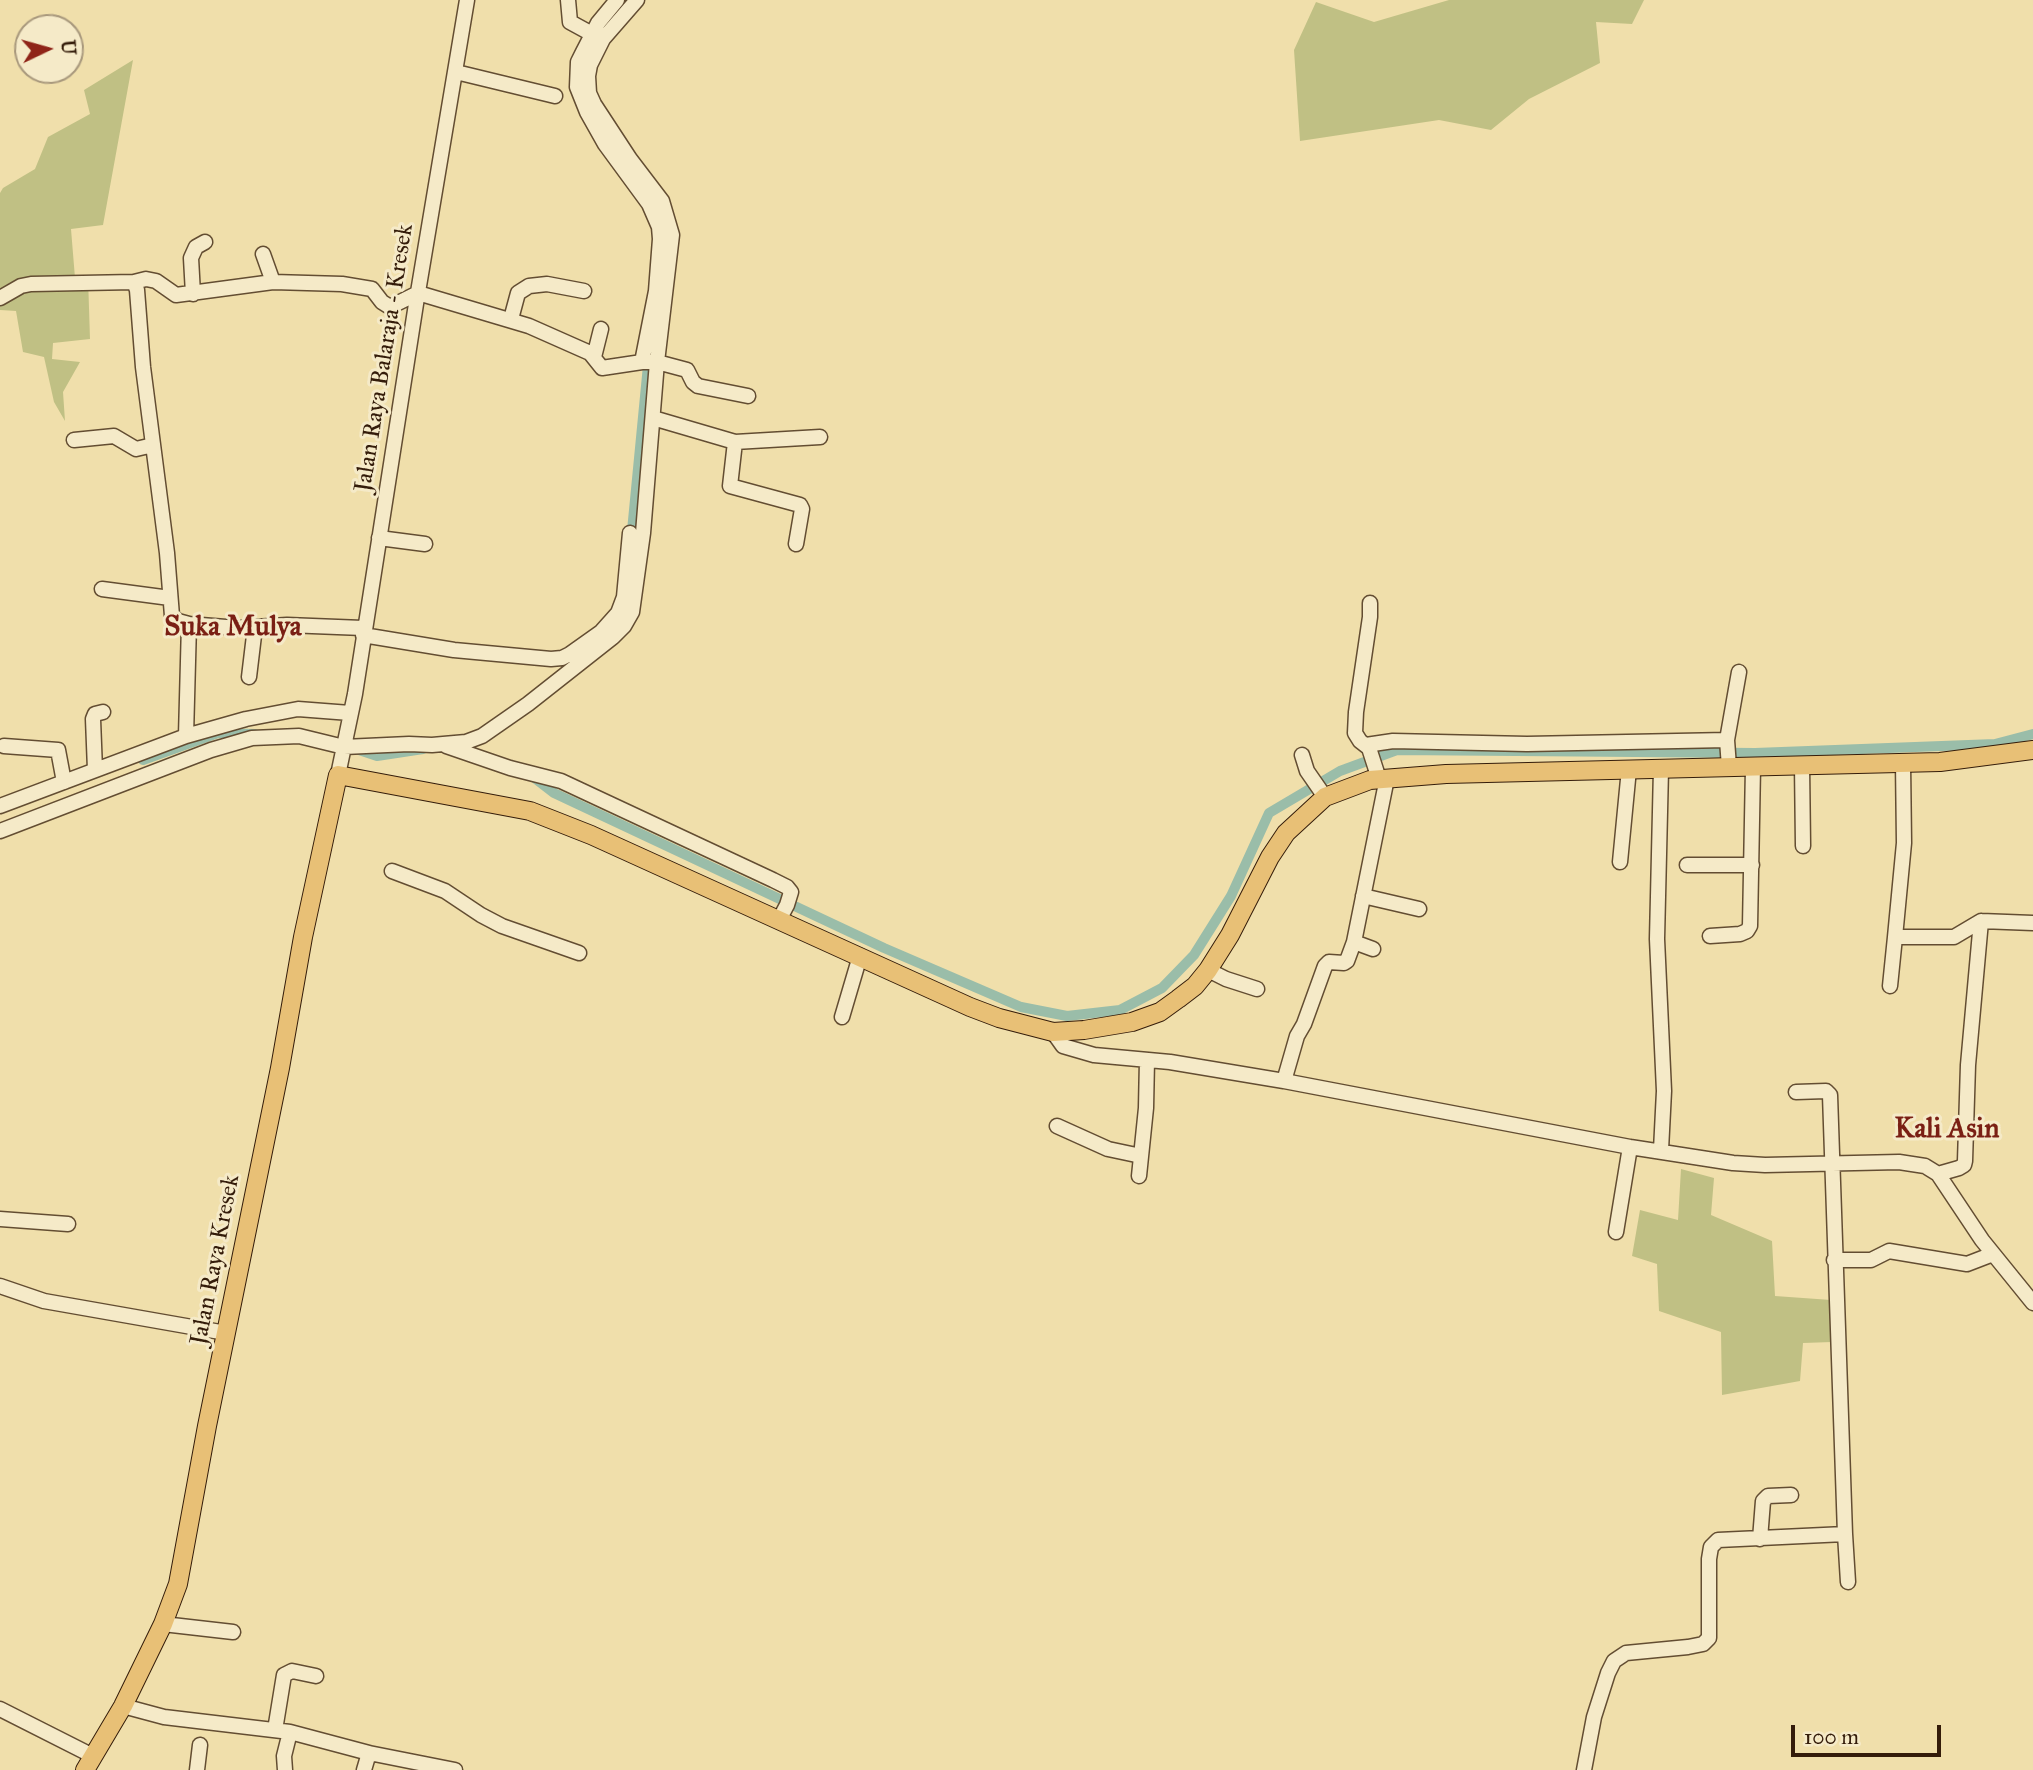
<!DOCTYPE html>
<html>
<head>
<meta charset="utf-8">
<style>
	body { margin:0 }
	#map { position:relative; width:2033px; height:1770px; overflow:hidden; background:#f0dfab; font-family:"IM FELL Great Primer",serif }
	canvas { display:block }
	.north { position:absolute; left:14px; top:14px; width:70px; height:70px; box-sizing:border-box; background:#f5eac8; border:2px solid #a8987c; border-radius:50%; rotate:85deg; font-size:19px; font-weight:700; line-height:28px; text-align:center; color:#341c0a }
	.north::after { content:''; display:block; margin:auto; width:24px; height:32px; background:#8f2418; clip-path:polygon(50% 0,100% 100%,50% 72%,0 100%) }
	.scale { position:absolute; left:1791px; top:1725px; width:150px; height:32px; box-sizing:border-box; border:4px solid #341c0a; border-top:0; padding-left:9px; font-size:21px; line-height:24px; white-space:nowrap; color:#341c0a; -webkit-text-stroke:5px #f5eac8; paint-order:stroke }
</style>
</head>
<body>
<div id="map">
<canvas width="2033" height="1770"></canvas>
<div class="north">U</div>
<div class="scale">100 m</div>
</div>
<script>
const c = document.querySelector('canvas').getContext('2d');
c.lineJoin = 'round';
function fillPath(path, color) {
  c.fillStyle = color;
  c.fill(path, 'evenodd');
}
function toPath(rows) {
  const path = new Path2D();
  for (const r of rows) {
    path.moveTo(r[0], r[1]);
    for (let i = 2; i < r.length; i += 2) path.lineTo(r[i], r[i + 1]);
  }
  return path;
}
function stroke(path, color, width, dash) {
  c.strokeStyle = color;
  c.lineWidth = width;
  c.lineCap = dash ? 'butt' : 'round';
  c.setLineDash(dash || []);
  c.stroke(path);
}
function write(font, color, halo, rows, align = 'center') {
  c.font = font + ' "IM FELL Great Primer",serif';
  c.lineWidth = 6;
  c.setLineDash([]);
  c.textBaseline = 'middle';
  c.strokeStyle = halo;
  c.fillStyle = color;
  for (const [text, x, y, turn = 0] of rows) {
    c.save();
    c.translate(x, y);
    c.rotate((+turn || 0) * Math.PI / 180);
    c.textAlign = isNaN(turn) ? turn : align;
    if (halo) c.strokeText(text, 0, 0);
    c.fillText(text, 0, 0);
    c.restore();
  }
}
fillPath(toPath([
	[1449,0,1644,0,1632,24,1596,22,1600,63,1529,99,1491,130,1439,120,1300,141,1294,50,1316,2,1374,22],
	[133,60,103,225,71,229,75,278,88,277,90,339,53,343,52,359,80,362,63,392,65,421,54,402,44,357,23,352,16,311,0,310,0,193,3,188,35,169,48,137,90,114,84,90],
	[1681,1169,1714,1178,1711,1215,1772,1241,1775,1296,1831,1300,1832,1342,1803,1343,1800,1381,1722,1395,1721,1332,1659,1311,1657,1264,1632,1256,1640,1210,1678,1220]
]), '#c0c084');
stroke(toPath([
	[631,541,649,355],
	[356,749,377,756,423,749],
	[143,760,218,733,255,734],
	[532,776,554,793,884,948,1021,1007,1067,1016,1120,1010,1162,988,1194,955,1231,896,1269,813,1340,771,1397,750,1755,753,1995,744,2033,734]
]), '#9abda9', 10);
const minor = toPath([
	[568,0,570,22,592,34],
	[617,0,598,23,583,52,578,62,577,87,587,112,605,144,649,204,659,227,660,239,656,291,642,362],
	[456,72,555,96],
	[263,254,273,282],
	[134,282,137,290,143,367,167,553,172,616,178,621,189,624,238,628,287,625,363,628],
	[193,294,191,258,196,247,205,242],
	[0,298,21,286,31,284,134,282,146,279,156,281,176,295,273,282,342,284,372,289,382,302,390,307,418,293,529,326,590,353,602,368,642,362,657,362,687,370,693,382,698,386,748,396],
	[511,319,518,293,529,286,547,284,584,291],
	[594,357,601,329],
	[653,418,735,442,730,486,800,505,802,509,796,544],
	[74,440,114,436,136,449,153,445],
	[735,442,820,437],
	[379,538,425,544],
	[102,589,170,598],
	[1370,603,1370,617,1356,712,1355,733,1360,741,1369,748,1379,779],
	[363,635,454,650,551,659,562,658,570,654,601,632,618,613,624,597,630,533],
	[249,677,255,627],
	[186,736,189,624],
	[1366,745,1393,741,1527,744,1727,740],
	[4,746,58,750,64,782],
	[446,746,510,768,561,781,773,880,787,887,791,892,787,905,779,920],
	[1302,755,1307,771,1325,797],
	[1903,763,1904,843,1895,937,1954,937,1981,921,2033,923],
	[1802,765,1803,846],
	[1729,767,1727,740,1739,672],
	[1661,769,1657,939,1664,1091,1661,1150],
	[95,770,93,719,95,714,103,712],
	[338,775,355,694,416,304,467,0],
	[0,806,186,736,246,719,298,709,350,713],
	[0,831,211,750,252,738,299,736,344,747,409,744,432,745,466,742,482,736,528,704,613,637,624,626,632,612,643,533,657,362,672,235,662,201,630,159,594,104,589,93,588,76,590,65,603,39,637,0],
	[1620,862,1629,769],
	[1687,865,1752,865],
	[392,871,445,891,481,915,502,926,579,953],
	[1363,896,1419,909],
	[1710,936,1740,934,1747,931,1750,926,1753,767],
	[1354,942,1373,949],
	[1208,970,1226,979,1257,989],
	[1890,986,1895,937],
	[842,1017,860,956],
	[1053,1032,1063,1046,1094,1055,1170,1062,1284,1081,1630,1147,1733,1163,1765,1165,1899,1162,1925,1166,1938,1174,1982,1240,2033,1303],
	[1284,1081,1297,1036,1304,1024,1325,966,1329,962,1344,963,1347,961,1354,942,1387,778],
	[1057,1126,1108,1149,1141,1156],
	[1938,1174,1959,1168,1964,1165,1965,1161,1968,1065,1981,921],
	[1139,1176,1146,1108,1147,1060],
	[0,1219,68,1224],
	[1616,1232,1630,1147],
	[1834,1260,1871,1260,1889,1251,1967,1264,1993,1254],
	[0,1286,44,1301,226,1333],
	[1845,1534,1848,1582],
	[1760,1539,1763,1501,1768,1496,1791,1495],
	[163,1624,233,1632],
	[123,1706,164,1717,290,1732,369,1753,455,1770],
	[0,1709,93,1756],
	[275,1730,284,1675,292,1671,316,1676],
	[197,1770,200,1745],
	[285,1770,284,1756,290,1732],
	[364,1770,369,1753],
	[1584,1770,1594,1717,1608,1673,1614,1661,1626,1653,1688,1647,1703,1644,1709,1638,1709,1559,1711,1547,1718,1540,1845,1534,1830,1095,1826,1091,1796,1092]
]);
const major = toPath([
	[85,1770,123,1706,163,1624,178,1584,207,1426,280,1068,303,937,338,775,530,811,591,835,970,1007,999,1018,1053,1032,1084,1030,1132,1022,1160,1012,1178,999,1195,986,1208,970,1230,935,1270,857,1286,833,1325,797,1370,780,1446,774,1940,762,2033,750]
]);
stroke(minor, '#634d32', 17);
stroke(major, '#341c0a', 20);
stroke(minor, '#f5eac8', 14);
stroke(major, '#e8c076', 18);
write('24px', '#341c0a', '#f5eac8', [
	["Jalan Raya Balaraja - Kresek",385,358,-81],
	["Jalan Raya Kresek",216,1260,-79]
]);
write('bold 28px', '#7a1f14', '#f5eac8', [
	["Suka Mulya",233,628],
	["Kali Asin",1947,1130]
]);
</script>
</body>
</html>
